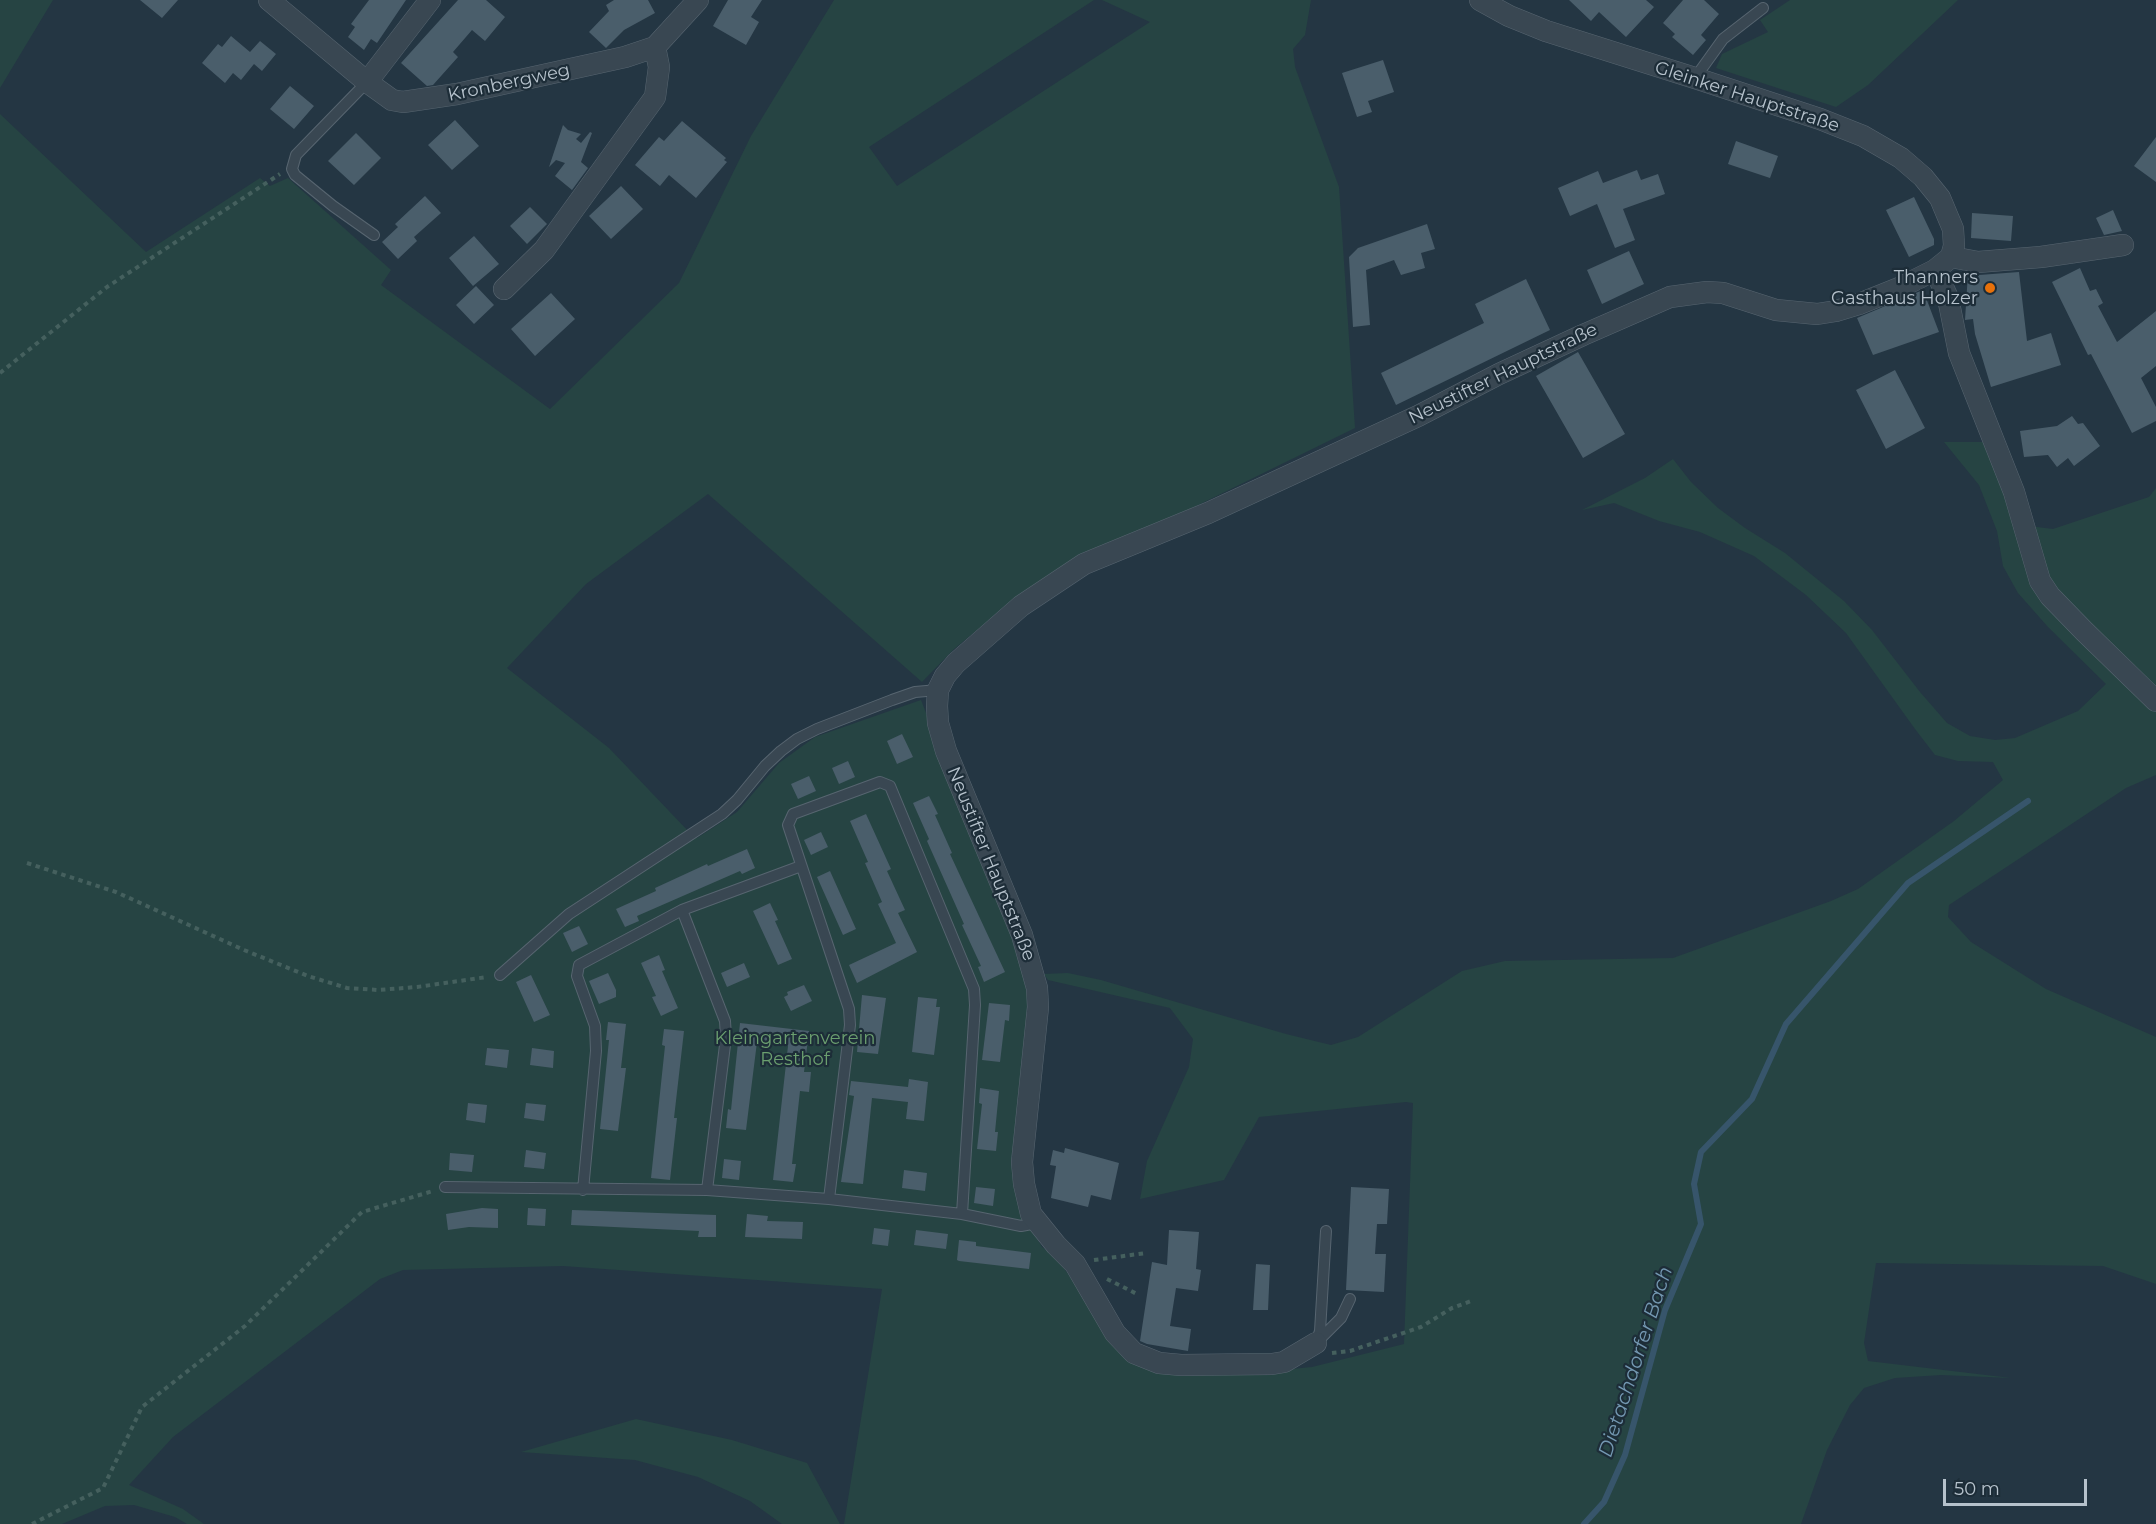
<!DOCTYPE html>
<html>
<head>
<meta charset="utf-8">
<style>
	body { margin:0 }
	#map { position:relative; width:2156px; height:1524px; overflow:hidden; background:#243643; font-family:Montserrat,sans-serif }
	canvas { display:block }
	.scale { position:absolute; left:1943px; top:1479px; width:144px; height:27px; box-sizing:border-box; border:3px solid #b6c2cc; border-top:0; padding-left:8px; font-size:18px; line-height:21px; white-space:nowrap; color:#b6c2cc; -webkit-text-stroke:4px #1d2d38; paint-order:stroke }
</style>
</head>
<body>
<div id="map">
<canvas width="2156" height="1524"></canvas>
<div class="scale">50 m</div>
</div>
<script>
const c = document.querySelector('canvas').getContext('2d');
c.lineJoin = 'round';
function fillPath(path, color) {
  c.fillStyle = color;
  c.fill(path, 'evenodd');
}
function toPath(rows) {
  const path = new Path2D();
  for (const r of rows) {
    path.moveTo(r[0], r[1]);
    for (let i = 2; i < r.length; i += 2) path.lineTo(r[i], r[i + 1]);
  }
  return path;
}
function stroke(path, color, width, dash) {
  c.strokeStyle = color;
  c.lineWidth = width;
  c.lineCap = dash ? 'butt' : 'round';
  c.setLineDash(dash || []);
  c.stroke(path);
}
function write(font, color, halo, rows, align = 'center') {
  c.font = font + ' Montserrat,sans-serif';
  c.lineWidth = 4.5;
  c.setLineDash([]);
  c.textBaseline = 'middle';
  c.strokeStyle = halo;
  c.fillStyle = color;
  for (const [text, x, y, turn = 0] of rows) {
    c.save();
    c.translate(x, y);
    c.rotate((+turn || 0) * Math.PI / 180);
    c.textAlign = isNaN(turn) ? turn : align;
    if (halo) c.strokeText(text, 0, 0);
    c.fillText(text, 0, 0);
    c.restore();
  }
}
fillPath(toPath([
	[0,0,53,0,0,88],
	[834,0,1094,0,869,147,897,186,1150,22,1102,0,1311,0,1305,35,1293,49,1295,67,1339,187,1355,428,1188,510,1111,542,992,618,954,649,922,682,708,494,586,584,507,668,609,748,689,832,697,838,737,812,779,763,815,737,921,700,1028,976,1021,1212,1042,1247,1057,1258,1126,1359,1249,1373,1312,1367,1404,1344,1413,1103,1406,1102,1259,1117,1224,1180,1140,1199,1147,1161,1189,1067,1193,1039,1170,1008,1048,980,1044,974,1068,973,1101,980,1286,1034,1331,1045,1358,1037,1462,971,1505,961,1673,958,1831,901,1858,889,1954,821,2003,780,1993,762,1958,761,1935,755,1915,729,1846,633,1806,595,1754,556,1700,532,1659,521,1614,503,1582,510,1645,478,1673,459,1691,482,1718,508,1745,528,1785,553,1844,601,1872,630,1920,692,1947,723,1970,736,1995,740,2015,738,2078,711,2106,684,2048,627,2018,593,2003,566,1997,531,1979,485,1944,442,1985,442,2014,520,2024,561,2156,708,2156,775,2126,788,1949,905,1948,917,1971,942,2046,989,2156,1037,2156,1284,2103,1266,1876,1263,1864,1343,1868,1361,2011,1378,1941,1375,1895,1378,1864,1388,1850,1405,1827,1450,1801,1524,844,1524,882,1289,563,1266,403,1270,380,1279,173,1437,129,1485,183,1509,204,1524,187,1524,175,1517,134,1505,105,1506,62,1524,0,1524,0,114,146,252,260,178,270,186,288,178,391,270,381,285,550,409,679,283,751,136],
	[1790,0,1958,0,1868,85,1836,107,1716,68,1722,54,1768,32,1760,20],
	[2156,488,2156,689,2047,581,2029,526,2053,529,2149,497],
	[636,1419,732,1440,807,1463,840,1524,782,1524,750,1501,698,1477,635,1460,521,1452]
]), '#264443');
stroke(toPath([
	[1584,1524,1604,1502,1625,1455,1665,1310,1701,1224,1694,1184,1701,1152,1752,1099,1786,1024,1908,883,2028,801]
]), '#37556b', 6);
fillPath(toPath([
	[140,0,178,0,162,18],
	[369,0,406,0,377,43,371,39,364,50,348,37,355,27,351,24],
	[458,0,486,0,505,17,485,41,472,30,453,52,458,57,433,85,427,86,401,63],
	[614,0,648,0,655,13,624,30,606,48,589,32,609,11,606,5],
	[728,0,762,0,751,17,759,22,746,45,713,26],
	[1569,0,1646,0,1654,7,1626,37,1599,12,1591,21],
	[1683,0,1704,0,1719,14,1701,35,1706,40,1693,55,1672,37,1675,34,1663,23],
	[231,36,250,52,260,41,276,54,262,71,254,64,241,80,233,73,225,83,202,63,218,44,222,47],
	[1383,60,1394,92,1368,101,1372,112,1357,117,1342,73],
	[290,86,314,106,294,129,270,109],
	[455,120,479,146,452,170,428,145],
	[682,121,726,158,724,160,727,162,696,198,669,175,660,186,635,165,659,137,664,141],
	[563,125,568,130,581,134,576,139,581,143,590,132,592,133,581,162,588,168,572,190,555,176,565,163,556,160,549,167],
	[356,133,381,158,354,185,328,161],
	[2156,137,2156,182,2134,166],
	[1736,141,1778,156,1770,178,1728,164],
	[1637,170,1641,180,1658,174,1665,194,1623,209,1635,240,1615,248,1597,204,1570,216,1558,188,1598,171,1603,183],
	[621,186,643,209,611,239,589,216],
	[425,196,441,213,414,237,417,241,398,259,382,242,398,227,395,224],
	[1914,197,1934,239,1934,245,1909,257,1886,210],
	[530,207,547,224,527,244,510,226],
	[2113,210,2122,231,2104,235,2096,218],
	[1972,213,2013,216,2011,241,1971,238],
	[1427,224,1435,249,1421,253,1425,268,1401,275,1394,260,1366,270,1370,325,1353,327,1349,257,1358,248],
	[474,236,499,264,473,286,449,258],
	[1629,251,1644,284,1602,304,1587,270],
	[2080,268,2090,291,2096,289,2103,303,2098,306,2117,342,2156,311,2156,366,2141,378,2156,407,2156,421,2132,433,2091,354,2088,355,2052,282],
	[2019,272,2027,341,2051,333,2061,365,1991,387,1975,334,1973,319,1965,320,1968,273,1979,275],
	[1526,279,1550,330,1396,405,1381,373,1484,323,1475,304],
	[476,286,494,305,474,324,456,305],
	[1923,290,1939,332,1873,355,1857,318],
	[551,293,575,319,535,356,511,329],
	[1578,352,1625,434,1583,458,1536,376],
	[1895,370,1925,428,1886,449,1856,390],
	[2072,416,2078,424,2083,423,2100,446,2074,466,2068,458,2057,467,2048,455,2024,457,2020,431,2057,426],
	[902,734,913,757,897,764,887,741],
	[848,761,855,777,839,784,832,768],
	[809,776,816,791,798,799,791,784],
	[929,796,938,814,935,815,952,853,950,854,1005,972,984,982,978,967,981,966,962,925,964,924,927,841,929,839,913,803],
	[866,814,891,869,887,871,905,910,898,913,917,952,857,983,849,965,896,943,878,904,882,902,865,863,868,862,850,821],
	[821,832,828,847,811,855,804,840],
	[747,849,755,868,742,874,740,871,637,916,639,921,625,927,616,909,656,891,655,888,707,864,708,866],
	[830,871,856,929,843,935,817,877],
	[770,903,778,920,775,921,792,959,778,965,753,911],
	[579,926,588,944,572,952,563,933],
	[659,955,665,970,662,971,678,1008,661,1016,652,997,656,996,641,963],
	[744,963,750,977,727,987,721,973],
	[608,973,616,990,616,997,599,1004,589,981],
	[531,975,550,1015,534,1022,516,982],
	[804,985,812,1001,791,1011,784,997,788,995,787,992],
	[862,995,886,998,878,1054,857,1052],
	[918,997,937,999,936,1007,940,1007,934,1055,912,1052],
	[989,1003,1010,1005,1009,1021,1005,1020,1000,1062,982,1060],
	[608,1022,626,1024,621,1068,626,1068,618,1131,600,1129,609,1040,606,1040],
	[740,1023,809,1031,804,1072,811,1072,809,1092,800,1091,792,1164,796,1164,793,1182,773,1180,788,1046,757,1042,746,1130,726,1128,728,1109,731,1110],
	[664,1029,684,1031,674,1118,677,1118,670,1180,651,1178,665,1046,662,1045],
	[487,1048,509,1050,507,1068,485,1065],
	[532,1048,554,1051,553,1068,530,1065],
	[909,1079,928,1082,924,1121,906,1119,908,1102,872,1098,863,1184,841,1182,854,1096,849,1095,851,1081,908,1087],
	[980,1088,999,1091,995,1132,998,1132,996,1151,977,1149,982,1104,979,1103],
	[468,1103,487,1105,485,1123,466,1120],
	[526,1103,546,1105,544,1121,524,1118],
	[1065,1148,1119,1163,1111,1200,1091,1195,1088,1207,1051,1198,1056,1166,1050,1165,1053,1150,1064,1153],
	[526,1150,546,1153,544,1169,524,1167],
	[450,1153,474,1155,472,1172,449,1170],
	[724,1159,741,1161,739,1180,722,1178],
	[904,1170,927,1173,925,1191,902,1188],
	[976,1187,995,1189,993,1206,974,1203],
	[1351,1187,1389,1189,1387,1224,1377,1224,1375,1254,1386,1254,1384,1292,1346,1290],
	[482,1208,498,1209,498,1228,469,1227,448,1230,446,1214],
	[528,1208,546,1209,545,1226,527,1225],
	[572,1210,716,1215,716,1237,698,1237,699,1231,571,1225],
	[747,1214,768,1216,767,1221,803,1222,802,1239,745,1237],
	[874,1228,890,1230,888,1246,872,1244],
	[916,1230,948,1234,946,1249,914,1245],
	[1169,1230,1199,1232,1196,1269,1201,1270,1198,1291,1176,1288,1170,1326,1191,1329,1188,1351,1147,1344,1140,1341,1152,1262,1167,1265],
	[959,1240,976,1242,976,1246,1031,1253,1029,1269,959,1261,957,1260],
	[1256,1264,1270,1265,1268,1310,1253,1310]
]), '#4a5e6b');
const lane = toPath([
	[1695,78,1723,39,1763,8],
	[367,82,296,155,292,169,295,175,333,206,374,235],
	[682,910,725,1021,726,1037,707,1190],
	[500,975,569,914,722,814,737,800,765,766,781,751,797,739,817,729,892,700,915,692,938,690],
	[445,1187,707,1190,829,1199,962,1214,1021,1226,1037,1223],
	[583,1190,596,1051,595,1026,577,976,579,965,682,910,801,866],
	[829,1199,850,1025,849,1009,788,825,793,814,880,782,890,786,974,989,975,1005,962,1214],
	[1318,1341,1341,1318,1350,1299],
	[1316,1343,1320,1331,1326,1231]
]);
const street = toPath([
	[269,0,367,82,430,0],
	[1480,0,1509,16,1546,31,1698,79,1820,119,1863,136,1901,158,1923,177,1940,198,1953,229,1954,246,1951,257],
	[367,82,392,100,403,102,457,94,625,57,655,47,698,0],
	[1935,270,1948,298,1959,353,2014,492,2040,581,2050,596,2084,631,2156,701],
	[504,289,544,250,655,97,659,67,655,47],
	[1316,1343,1284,1362,1272,1364,1181,1365,1159,1363,1134,1353,1115,1333,1075,1264,1056,1245,1031,1214,1024,1184,1022,1162,1038,1007,1037,988,1022,935,946,751,938,723,937,706,938,690,945,676,956,663,1021,606,1084,564,1208,513,1418,416,1499,374,1583,335,1670,297,1707,292,1723,293,1776,310,1817,314,1836,311,1859,304,1899,288,1935,270,1951,257,1978,262,2041,257,2123,245]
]);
stroke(lane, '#576570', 12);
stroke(street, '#576570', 22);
stroke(toPath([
	[0,373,107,287,280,174],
	[27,863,116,892,244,950,308,976,347,988,378,990,417,987,487,977],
	[1094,1260,1146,1253],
	[1107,1279,1139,1295],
	[1332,1353,1350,1351,1421,1327,1452,1308,1474,1300],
	[32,1524,103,1488,142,1407,245,1326,362,1212,433,1191]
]), '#45605e', 4, [4.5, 4.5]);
stroke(lane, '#394752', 10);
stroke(street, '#394752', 21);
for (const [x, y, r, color] of [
	[1990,288,6,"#e8710a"]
]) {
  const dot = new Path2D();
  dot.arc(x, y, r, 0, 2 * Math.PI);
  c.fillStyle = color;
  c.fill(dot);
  stroke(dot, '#1d2d38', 2);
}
write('18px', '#b6c2cc', '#1d2d38', [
	["Kronbergweg",509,83,-12],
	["Gleinker Hauptstraße",1747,97,18],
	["Neustifter Hauptstraße",1503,374,-26],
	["Neustifter Hauptstraße",991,864,68]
]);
write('18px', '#b6c2cc', '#1d2d38', [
	["Thanners",1978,278],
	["Gasthaus Holzer",1978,299]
], 'right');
write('18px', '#6b9f6f', '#1d2d38', [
	["Kleingartenverein",795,1039],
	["Resthof",795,1060]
]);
write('italic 20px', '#7498b2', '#1d2d38', [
	["Dietachdorfer Bach",1636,1362,-72]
]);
</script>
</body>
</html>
